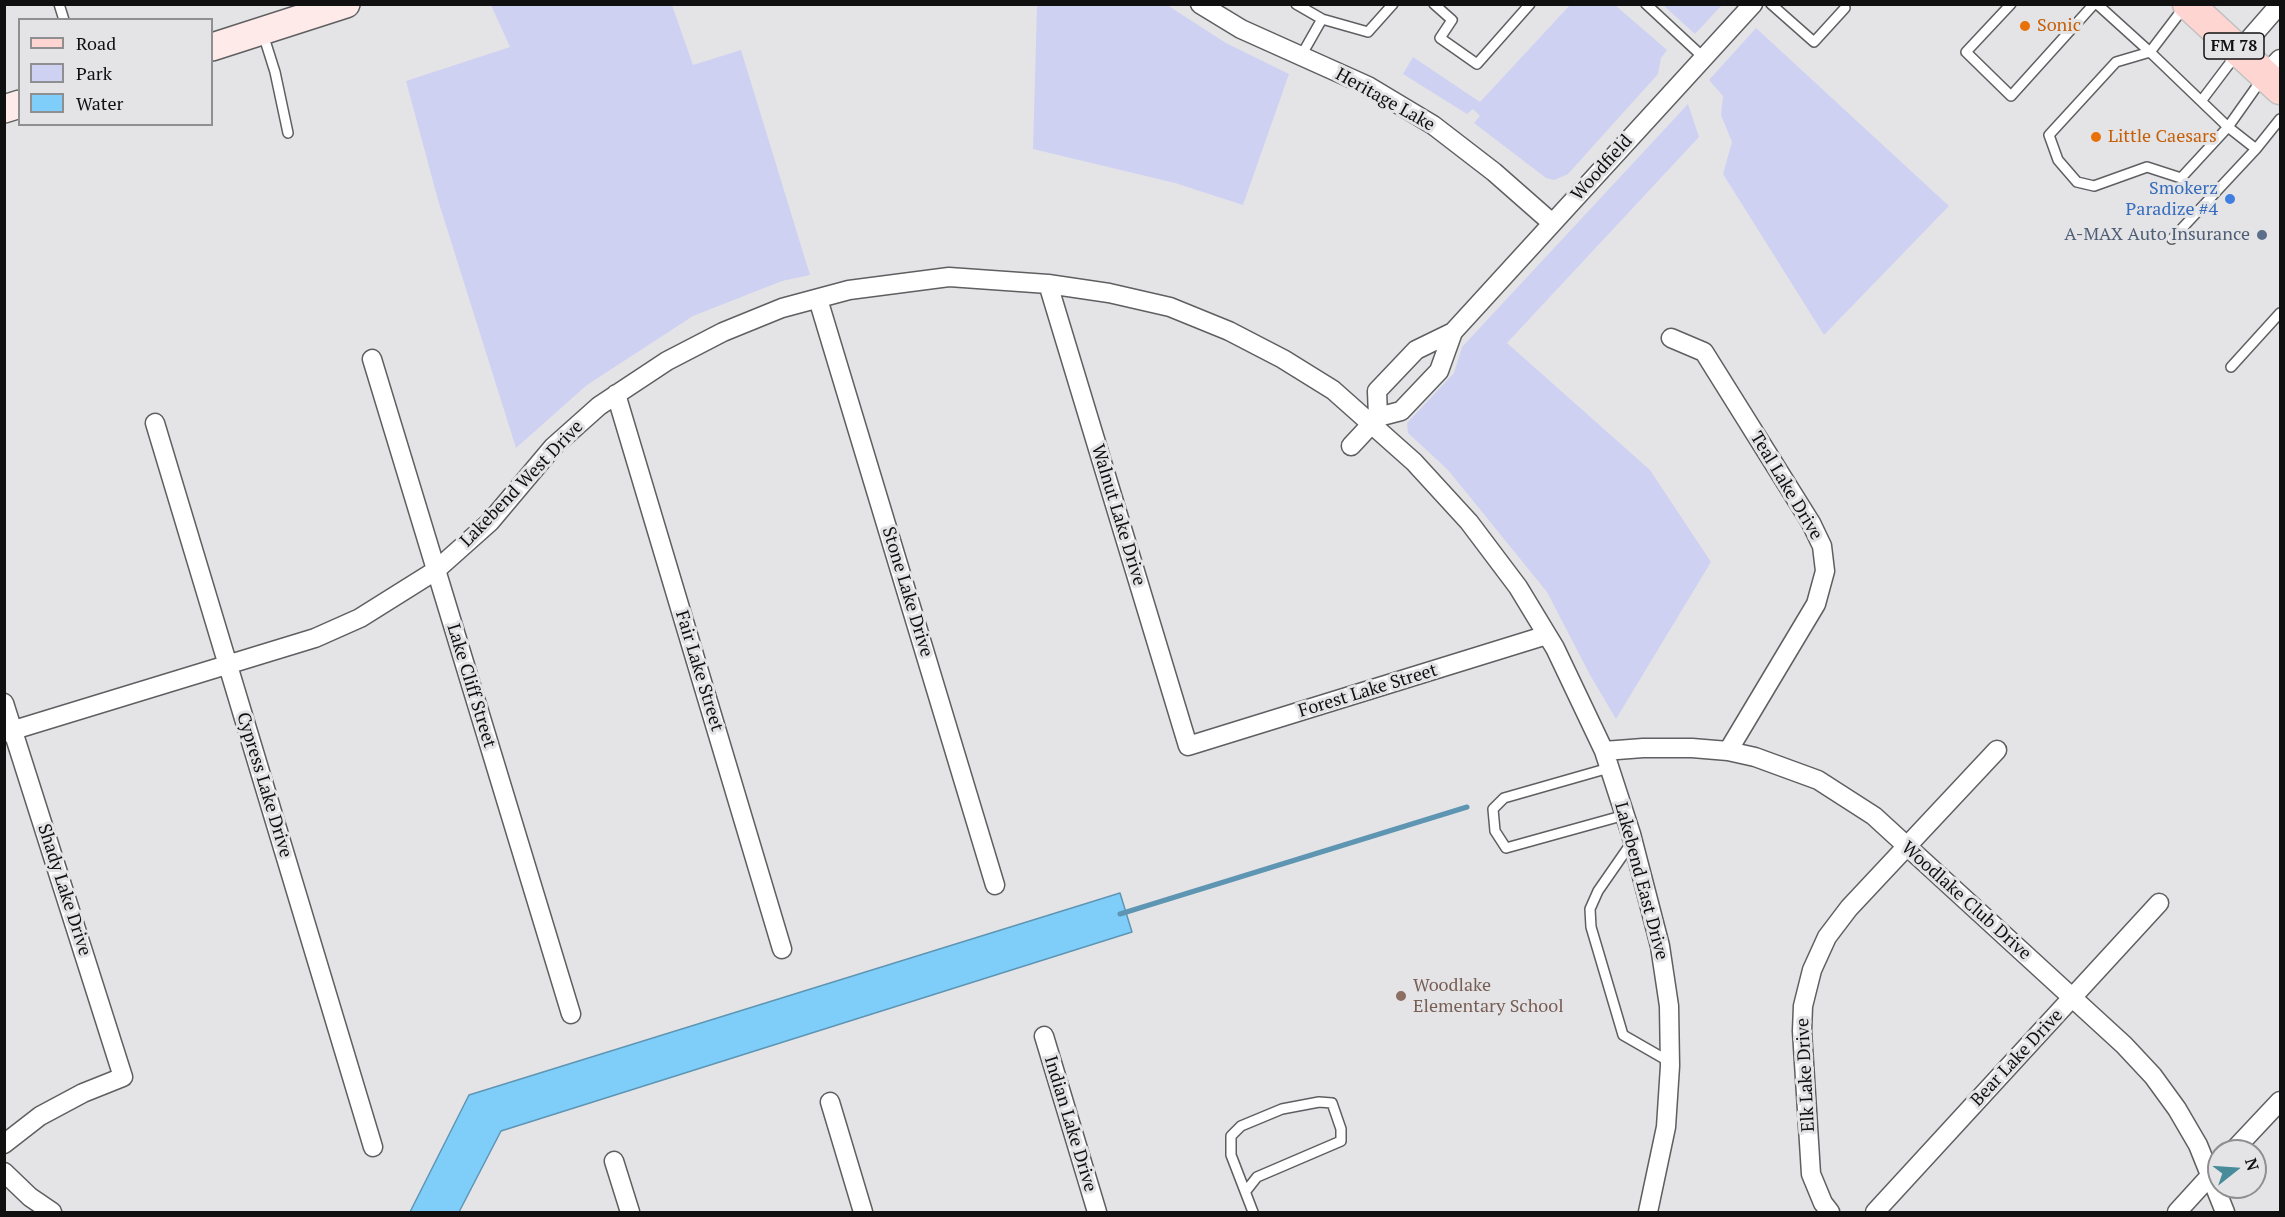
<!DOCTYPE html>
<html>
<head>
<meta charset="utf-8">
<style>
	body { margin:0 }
	#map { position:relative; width:2285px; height:1217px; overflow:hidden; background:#e4e4e7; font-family:"PT Serif",serif }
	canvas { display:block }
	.frame { position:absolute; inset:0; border:6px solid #101011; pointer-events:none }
	.legend { position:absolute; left:18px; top:18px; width:195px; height:108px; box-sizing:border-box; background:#e4e4e7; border:2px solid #8f8f91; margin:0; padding:8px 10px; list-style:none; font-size:18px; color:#101011 }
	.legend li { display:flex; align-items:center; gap:12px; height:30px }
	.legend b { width:30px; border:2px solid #8f8f91 }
	.north { position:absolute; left:2207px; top:1139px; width:60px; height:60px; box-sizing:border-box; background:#e4e4e7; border:2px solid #8f8f91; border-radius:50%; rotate:73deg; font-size:16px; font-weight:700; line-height:24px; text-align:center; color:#101011 }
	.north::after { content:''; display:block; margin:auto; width:21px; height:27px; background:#488b9b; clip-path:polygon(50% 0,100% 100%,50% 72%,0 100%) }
</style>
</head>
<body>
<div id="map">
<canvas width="2285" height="1217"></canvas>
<div class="frame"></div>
<ul class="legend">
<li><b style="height:8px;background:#fed5d1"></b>Road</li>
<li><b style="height:16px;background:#cfd1f2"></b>Park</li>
<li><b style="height:16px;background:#7fcef9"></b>Water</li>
</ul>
<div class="north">N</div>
</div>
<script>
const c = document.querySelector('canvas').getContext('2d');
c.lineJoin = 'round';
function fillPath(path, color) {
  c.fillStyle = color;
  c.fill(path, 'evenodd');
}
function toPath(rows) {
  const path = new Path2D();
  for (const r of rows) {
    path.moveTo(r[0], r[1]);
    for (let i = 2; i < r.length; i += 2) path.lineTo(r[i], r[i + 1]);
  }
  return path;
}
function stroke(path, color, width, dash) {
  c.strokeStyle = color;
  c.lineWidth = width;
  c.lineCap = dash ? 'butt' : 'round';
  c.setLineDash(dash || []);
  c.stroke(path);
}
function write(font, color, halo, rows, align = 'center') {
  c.font = font + ' "PT Serif",serif';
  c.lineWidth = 6;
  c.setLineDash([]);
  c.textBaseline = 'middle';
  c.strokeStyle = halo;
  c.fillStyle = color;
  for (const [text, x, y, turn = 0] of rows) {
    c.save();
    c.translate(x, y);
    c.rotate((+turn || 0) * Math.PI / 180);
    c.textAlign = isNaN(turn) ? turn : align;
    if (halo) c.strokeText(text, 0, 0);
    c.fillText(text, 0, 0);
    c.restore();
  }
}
fillPath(toPath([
	[491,5,672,5,693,65,741,50,810,275,782,281,693,316,587,385,516,448,438,200,406,81,510,47],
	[1037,5,1167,5,1226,43,1289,74,1243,205,1175,183,1033,149],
	[1570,5,1615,5,1667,50,1661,58,1658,74,1568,174,1554,180,1546,178,1474,123,1480,116,1473,109,1467,114,1403,74,1413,57,1480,102],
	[1663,5,1722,5,1695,34],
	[1756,28,1949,206,1824,335,1723,174,1732,142,1721,115,1723,96,1709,80],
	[1688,104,1699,137,1507,343,1650,470,1711,562,1616,719,1590,675,1547,592,1448,470,1408,433,1407,423,1454,373,1462,347]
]), '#cfd1f2');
const water = toPath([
	[1120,893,1132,932,501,1131,459,1212,410,1212,469,1095,1120,893]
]);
fillPath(water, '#7fcef9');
stroke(water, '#5e95b3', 1.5);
stroke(toPath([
	[1120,914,1467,807]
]), '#5e95b3', 5);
const lane = toPath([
	[59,4,64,20],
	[1296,4,1322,19,1368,32,1393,4],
	[1434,4,1452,20,1440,38,1477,64,1530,4],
	[1646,4,1703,57],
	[1771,4,1814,42,1845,8],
	[2011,4,1966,52,2011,96,2094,4],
	[2097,4,2150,52,2185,6],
	[263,34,275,72,288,133],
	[2150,52,2228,127,2181,178,2147,167,2094,186,2077,182,2058,160,2049,135,2116,62,2150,52],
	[1301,56,1322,19],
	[2262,79,2228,127,2256,149,2280,119],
	[2202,100,2236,55],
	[2172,239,2256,149],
	[2231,367,2280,313],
	[1609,768,1504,798,1493,809,1495,831,1506,848,1625,815],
	[1632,842,1598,891,1590,909,1591,927,1623,1035,1670,1062],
	[1246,1191,1257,1177,1341,1141,1341,1129,1332,1103,1319,1102,1282,1109,1241,1126,1231,1136,1231,1155,1253,1212]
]);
const street = toPath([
	[1200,4,1241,29,1368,86,1433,125,1494,172,1552,223],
	[2239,51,2280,4],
	[2265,75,2280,59],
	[1048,284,1188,746,1547,635],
	[818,299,995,885],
	[1671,338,1704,352,1811,523,1822,546,1825,571,1816,604,1728,751],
	[372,359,571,1014],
	[616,394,782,949],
	[1378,417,1377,391,1416,350,1453,332,1753,4],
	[1378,417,1401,411,1439,371,1453,332],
	[155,423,373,1147],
	[1351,446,1378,417],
	[4,703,123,1077,83,1093,40,1116,4,1144],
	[4,733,315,638,360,618,435,571,490,522,553,447,599,406,667,361,723,332,782,308,849,290,949,277,1048,284,1109,293,1170,307,1229,331,1283,359,1333,390,1414,462,1469,522,1518,587,1555,648,1604,751,1631,834,1660,946,1669,1006,1670,1066,1666,1127,1648,1212],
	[1604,751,1643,748,1692,748,1728,751,1755,757,1818,780,1874,816,2124,1045,2153,1076,2177,1109,2198,1145,2225,1212],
	[1044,1036,1097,1212],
	[830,1102,863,1212],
	[2233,1151,2280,1101],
	[614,1161,630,1212],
	[4,1172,30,1197,52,1212],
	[1830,1212,1823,1203,1811,1174,1802,1031,1803,1006,1812,970,1827,937,1849,908,1997,750],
	[1875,1212,2159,903],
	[2177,1212,2218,1167]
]);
const secondary = toPath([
	[212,47,346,4],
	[4,109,20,104]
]);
const primary = toPath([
	[2188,4,2280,89]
]);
stroke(lane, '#5e5f61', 12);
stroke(street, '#5e5f61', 21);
stroke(secondary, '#5e5f61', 30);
stroke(primary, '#c1c1c1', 33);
stroke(lane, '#fff', 9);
stroke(street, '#fff', 18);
stroke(secondary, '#feeae8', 27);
stroke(primary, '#fed5d1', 30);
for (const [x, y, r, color] of [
	[2025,26,6,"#e8710a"],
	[2096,137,6,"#e8710a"],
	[2230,199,6,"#3f7fe0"],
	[2262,235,6,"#5c6f8a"],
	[1401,996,6,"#8d6e63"]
]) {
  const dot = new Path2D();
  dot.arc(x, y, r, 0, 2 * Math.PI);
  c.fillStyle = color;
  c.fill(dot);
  stroke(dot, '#e4e4e7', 2);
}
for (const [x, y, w] of [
	[2234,46,60]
]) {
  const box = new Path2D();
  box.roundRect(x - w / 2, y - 13, w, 26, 4.5);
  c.fillStyle = '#e4e4e7';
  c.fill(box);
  stroke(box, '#101011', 1.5);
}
write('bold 16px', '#101011', null, [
	["FM 78",2234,46]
]);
write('18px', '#c56008', '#e4e4e7', [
	["Sonic",2037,26],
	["Little Caesars",2108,137]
], 'left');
write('18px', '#101011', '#e4e4e7', [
	["Heritage Lake",1385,100,29],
	["Woodfield",1602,168,-48],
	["Lakebend West Drive",522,484,-46],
	["Teal Lake Drive",1786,486,59],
	["Walnut Lake Drive",1118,515,73],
	["Stone Lake Drive",907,592,73],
	["Fair Lake Street",699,671,73],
	["Lake Cliff Street",471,686,73],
	["Forest Lake Street",1368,691,-17],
	["Cypress Lake Drive",264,785,73],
	["Lakebend East Drive",1641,881,75],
	["Shady Lake Drive",64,890,72],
	["Woodlake Club Drive",1966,901,42],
	["Bear Lake Drive",2017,1058,-47],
	["Elk Lake Drive",1806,1075,-93],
	["Indian Lake Drive",1070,1124,73]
]);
write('18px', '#366cbe', '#e4e4e7', [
	["Smokerz",2218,189],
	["Paradize #4",2218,210]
], 'right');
write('18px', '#4e5e75', '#e4e4e7', [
	["A-MAX Auto Insurance",2250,235]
], 'right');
write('18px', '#785e54', '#e4e4e7', [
	["Woodlake",1413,986],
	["Elementary School",1413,1007]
], 'left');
</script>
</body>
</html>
